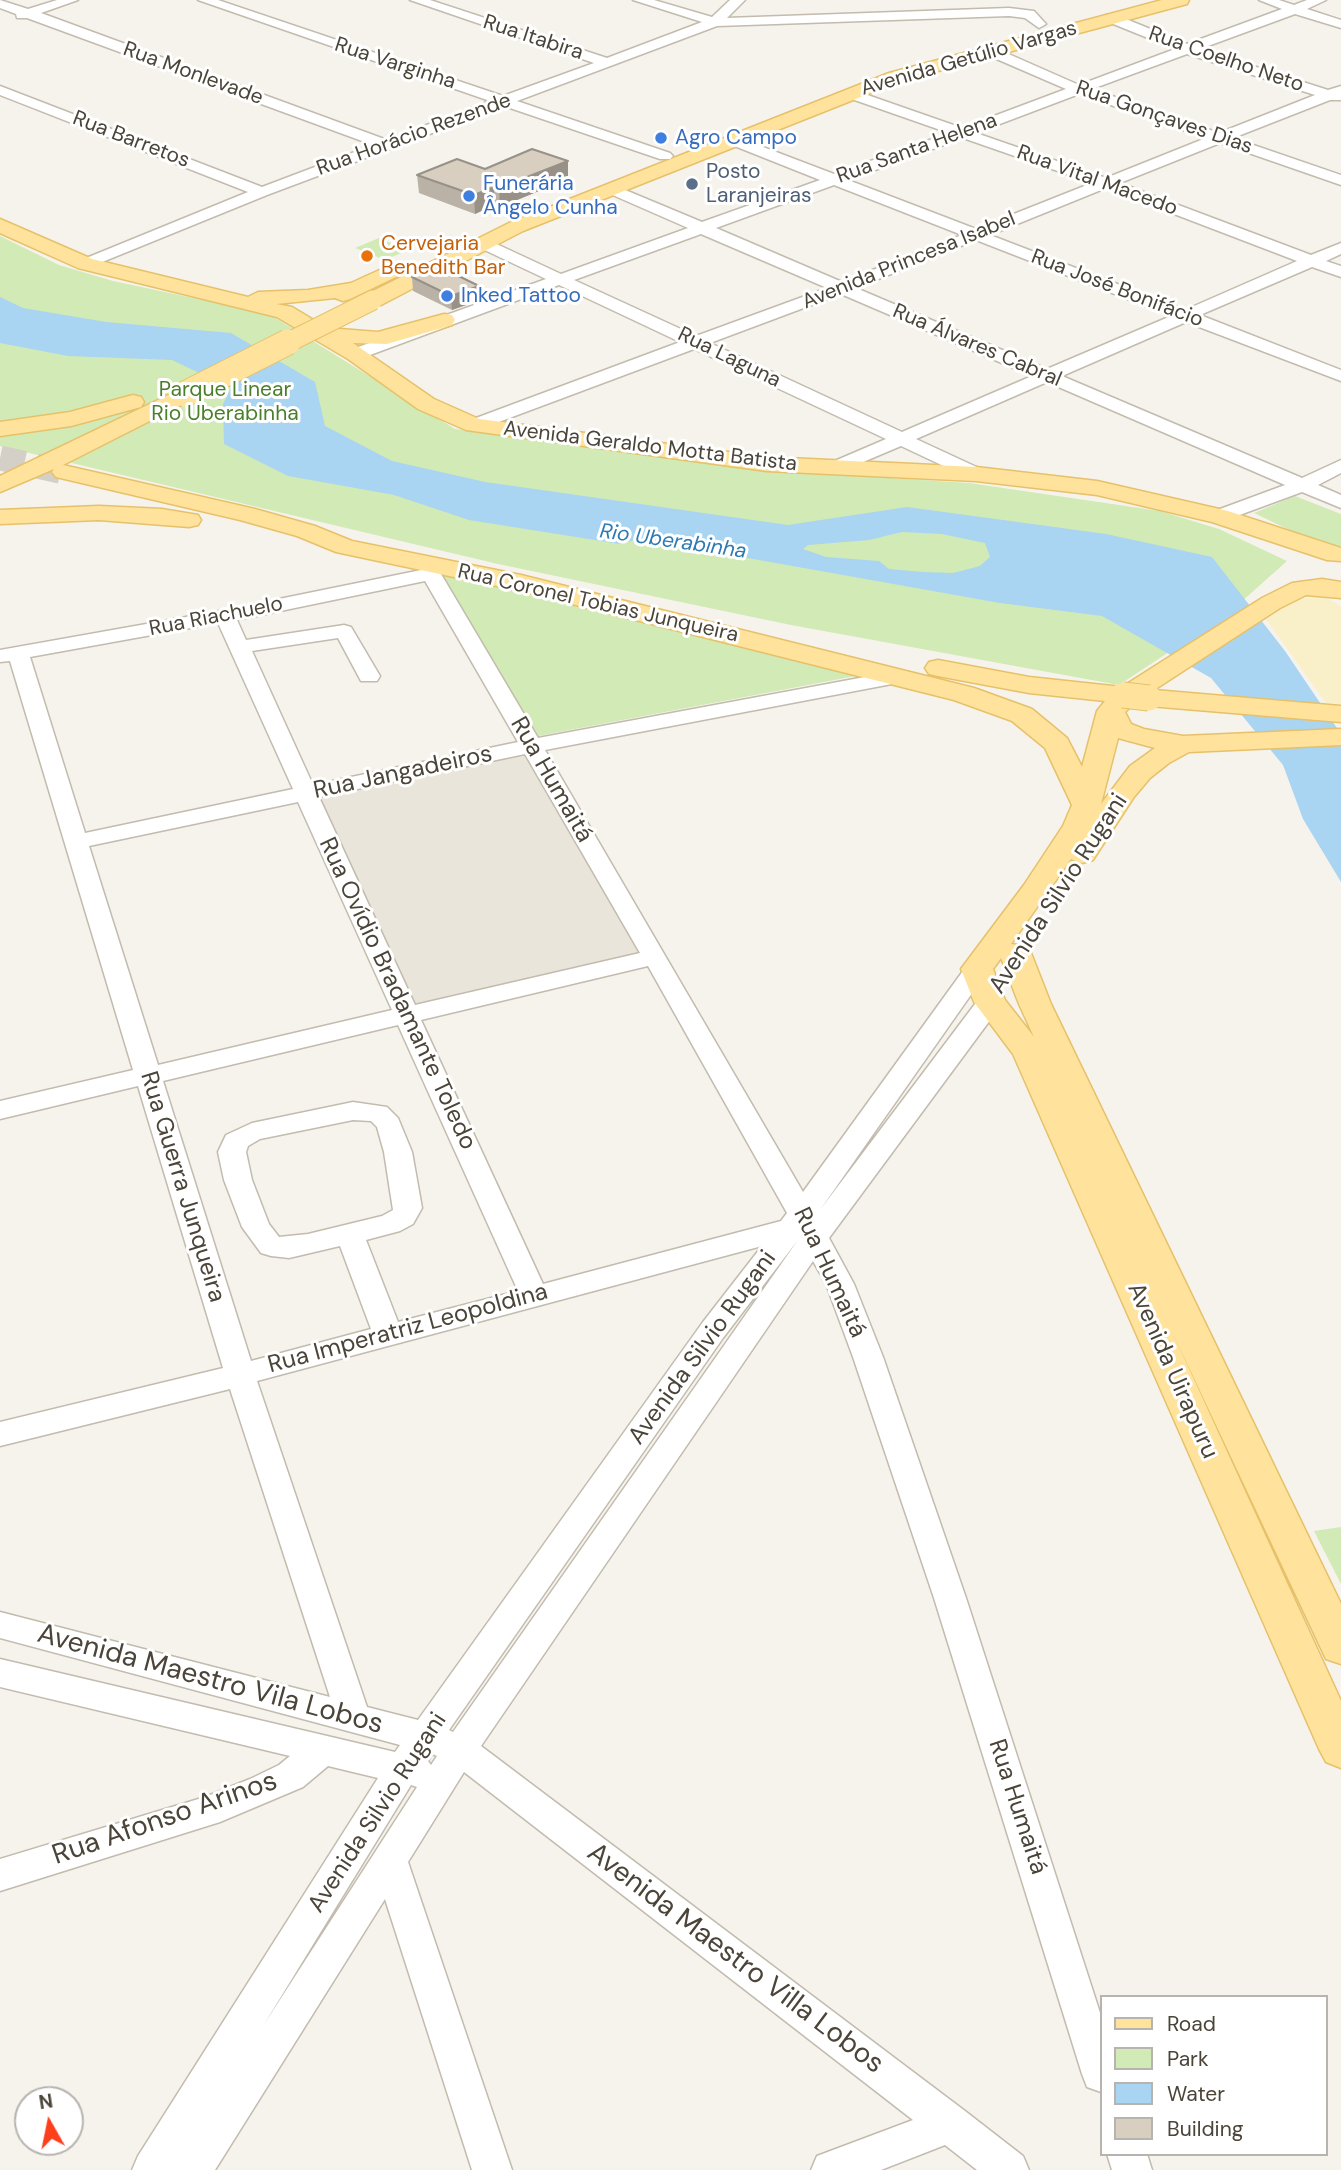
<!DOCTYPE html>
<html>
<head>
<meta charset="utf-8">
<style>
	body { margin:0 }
	#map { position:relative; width:1341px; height:2170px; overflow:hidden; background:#f6f3ec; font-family:"DM Sans",sans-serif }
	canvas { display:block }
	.legend { position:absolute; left:1100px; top:1995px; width:228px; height:161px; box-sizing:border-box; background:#fff; border:2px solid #b7b4b0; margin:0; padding:9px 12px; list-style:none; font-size:21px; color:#4b4439 }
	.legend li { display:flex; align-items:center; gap:14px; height:35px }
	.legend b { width:35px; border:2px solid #b7b4b0 }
	.north { position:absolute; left:14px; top:2086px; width:70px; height:70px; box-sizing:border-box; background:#fff; border:2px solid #b7b4b0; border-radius:50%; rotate:351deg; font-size:19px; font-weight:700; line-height:28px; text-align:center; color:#4b4439 }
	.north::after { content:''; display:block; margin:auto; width:24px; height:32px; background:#fc3f1d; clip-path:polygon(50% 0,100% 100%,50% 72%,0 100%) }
</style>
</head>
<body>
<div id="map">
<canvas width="1341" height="2170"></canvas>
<ul class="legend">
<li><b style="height:9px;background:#ffe39c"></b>Road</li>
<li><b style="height:19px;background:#d2eab5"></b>Park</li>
<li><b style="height:19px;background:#a9d4f2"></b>Water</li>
<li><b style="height:19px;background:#d8cfc1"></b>Building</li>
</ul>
<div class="north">N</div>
</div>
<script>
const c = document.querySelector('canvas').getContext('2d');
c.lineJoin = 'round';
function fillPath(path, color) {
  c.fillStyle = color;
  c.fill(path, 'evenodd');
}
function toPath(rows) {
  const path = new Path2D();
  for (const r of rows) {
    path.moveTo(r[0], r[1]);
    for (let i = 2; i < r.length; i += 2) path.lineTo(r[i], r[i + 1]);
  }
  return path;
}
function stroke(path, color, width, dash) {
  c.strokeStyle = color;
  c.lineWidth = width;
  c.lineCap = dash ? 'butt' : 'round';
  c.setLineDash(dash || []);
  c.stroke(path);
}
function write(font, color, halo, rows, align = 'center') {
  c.font = font + ' "DM Sans",sans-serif';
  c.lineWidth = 6;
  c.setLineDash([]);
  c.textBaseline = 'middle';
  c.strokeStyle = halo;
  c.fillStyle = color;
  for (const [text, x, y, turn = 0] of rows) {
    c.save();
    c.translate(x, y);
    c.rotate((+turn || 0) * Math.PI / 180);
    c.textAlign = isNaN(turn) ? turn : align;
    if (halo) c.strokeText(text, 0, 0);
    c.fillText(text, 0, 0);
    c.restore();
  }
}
fillPath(toPath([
	[531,746,655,957,408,1017,306,794]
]), '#eae5da');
fillPath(toPath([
	[0,236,59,265,113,281,269,314,455,429,763,470,969,483,1160,511,1219,529,1287,561,1231,611,1119,685,791,625,498,564,0,446],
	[379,238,408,250,385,260,355,248],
	[1295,496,1341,514,1341,547,1308,539,1254,513],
	[441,574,861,675,538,736],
	[1341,1527,1341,1584,1314,1531]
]), '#d2eab5');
fillPath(toPath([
	[1324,597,1341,606,1341,704,1326,703,1266,619,1296,599]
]), '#f9efc9');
fillPath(toPath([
	[0,297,23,308,106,322,231,333,315,382,325,426,392,461,485,482,788,525,907,507,1106,534,1212,557,1285,651,1341,734,1341,882,1303,819,1283,765,1211,678,1102,616,1000,603,288,476,224,444,223,404,231,388,172,360,68,356,0,343],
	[902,532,942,534,985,543,990,557,980,566,953,573,923,572,889,569,879,561,826,557,803,549,808,545,869,540]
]), '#a9d4f2');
fillPath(toPath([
	[400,476,475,501,620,524,632,527,637,534,632,541,620,544,469,520,388,493,384,486,388,479,400,476]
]), '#a9d4f2');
stroke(toPath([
	[0,458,64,472]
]), '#d4d0c8', 25, [25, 12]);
const minor = toPath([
	[0,0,28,9,57,0,78,0,41,13,387,140,490,101,198,0,218,0,503,96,594,63,410,0,430,0,607,58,702,22,633,0,654,0,712,17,730,0,745,0,727,18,1009,8,1034,11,1046,24,1039,28,1025,18,1009,16,717,26,517,101,670,153,673,156,670,159,660,159,504,106,267,195,85,269,79,267,77,264,79,261,248,192,0,95,0,86,262,187,373,145,27,18,17,18,16,14,0,8,0,0],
	[1259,0,1279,0,1294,5,1307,0,1326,0,1307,9,1341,20,1341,28,1295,14,1200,49,1328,90,1341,86,1341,100,1330,100,1233,138,1341,175,1341,185,1220,143,1120,183,1311,255,1341,243,1341,254,1326,261,1341,266,1341,277,1312,267,1200,315,1341,370,1341,381,1186,322,1062,376,1302,478,1341,460,1341,473,1318,485,1341,495,1341,508,1302,492,1226,520,1212,520,1209,516,1212,512,1285,485,1047,382,916,439,983,470,985,474,983,478,969,478,901,446,837,473,828,467,830,463,886,439,694,349,480,429,468,429,465,425,468,421,680,342,559,285,362,358,350,358,347,354,350,350,546,279,476,246,474,243,476,240,488,240,561,274,688,228,608,193,605,190,608,187,618,187,702,222,820,180,732,145,730,142,732,139,742,139,834,174,949,133,846,97,846,91,856,91,962,128,1066,89,985,54,985,48,995,48,1079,85,1175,49,1106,21,1106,15,1116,15,1187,44,1282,9,1259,0],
	[1187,54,1315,95,1219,133,1092,89,1187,54],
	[1079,94,1206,138,1106,178,976,133,1079,94],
	[963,138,1092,183,976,229,848,180,963,138],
	[834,185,962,235,842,282,716,228,834,185],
	[1106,188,1297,261,1185,310,990,235,1106,188],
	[701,234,827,288,696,336,574,280,701,234],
	[976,240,1171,316,1047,369,856,288,976,240],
	[841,294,1032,376,902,432,710,343,841,294],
	[431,568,438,570,441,574,538,738,897,671,905,672,908,677,905,682,897,683,545,750,803,1192,968,964,977,961,986,964,989,969,820,1210,981,996,990,994,999,996,1003,1002,999,1008,829,1238,854,1284,883,1357,966,1598,1101,2016,1101,2092,1087,2087,1082,2074,934,1598,853,1357,826,1284,813,1261,481,1746,965,2111,1023,2156,1029,2170,977,2170,945,2145,881,2170,811,2170,817,2156,913,2120,464,1772,408,1862,512,2170,472,2170,385,1899,215,2170,132,2170,138,2156,378,1778,328,1766,303,1787,220,1822,0,1891,0,1859,205,1797,250,1779,279,1765,290,1756,0,1687,0,1659,395,1752,400,1745,0,1638,0,1612,330,1697,230,1389,0,1446,0,1422,223,1368,138,1086,0,1119,0,1101,133,1070,10,661,0,662,0,650,225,610,431,568],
	[425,581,518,742,313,785,252,651,338,638,361,681,377,681,380,676,351,627,344,625,246,640,237,620,425,581],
	[218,623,293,789,85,833,30,657,218,623],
	[525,754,640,953,415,1005,319,797,525,754],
	[298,802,392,1010,158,1065,89,846,298,802],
	[648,966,787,1213,781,1221,543,1284,421,1020,648,966],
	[398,1025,518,1291,398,1322,366,1240,400,1231,413,1224,422,1208,412,1152,398,1118,387,1107,353,1102,252,1123,226,1135,218,1152,224,1180,242,1227,261,1253,271,1256,289,1258,340,1246,371,1329,251,1361,163,1081,398,1025],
	[353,1120,371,1121,377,1127,384,1152,393,1210,382,1216,308,1234,279,1237,269,1224,252,1180,246,1152,248,1146,260,1139,353,1120],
	[798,1240,453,1732,449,1730,723,1338,798,1240],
	[762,1246,703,1322,418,1720,367,1707,257,1381,762,1246],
	[432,1754,437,1756,431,1765,428,1761,432,1754],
	[411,1785,417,1787,263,2026,411,1785],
	[1107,2154,1147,2154,1152,2170,1112,2170,1107,2154]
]);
const major = toPath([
	[1162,0,1189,0,1187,4,901,81,523,231,381,305,373,306,365,305,362,300,365,295,509,223,889,73,1162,0],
	[0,219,92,259,248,297,258,292,308,290,351,283,386,267,400,267,403,271,400,275,350,299,343,301,335,298,276,304,292,307,327,328,378,332,444,314,452,315,455,320,452,325,387,344,353,343,434,399,479,419,767,457,976,467,1097,481,1228,511,1341,548,1341,561,1327,560,1212,522,1097,495,976,481,767,471,466,430,418,409,348,359,277,317,78,268,0,233,0,219],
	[185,387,193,389,196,394,193,399,63,465,255,509,315,526,352,541,521,575,974,688,1032,709,1067,738,1082,767,1097,711,1105,701,1029,693,938,676,929,674,925,668,929,662,938,660,1029,677,1122,687,1262,598,1292,583,1322,579,1341,582,1341,598,1306,595,1280,608,1154,690,1341,706,1341,722,1149,706,1137,701,1125,712,1131,724,1144,729,1183,736,1341,729,1341,745,1189,752,1169,763,1150,778,1134,797,1093,860,1082,863,1071,859,1011,944,1026,946,1031,953,1051,1004,1341,1604,1341,1664,1326,1659,1170,1327,1341,1701,1341,1768,1326,1762,1319,1749,1013,1054,974,1002,961,969,1024,885,1063,826,1072,805,1045,748,1012,721,954,700,520,591,336,552,297,536,240,520,56,477,52,472,54,469,0,492,0,476,185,387],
	[1118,738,1155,748,1130,766,1101,804,1118,738],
	[1001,958,1019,1004,1034,1037,1005,1000,993,969,1001,958],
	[133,395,141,397,144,402,141,407,71,426,0,436,0,422,70,412,133,395],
	[99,506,162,509,198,515,201,520,198,525,189,527,99,520,0,524,0,510,99,506]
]);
stroke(minor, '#c2bbae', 3);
stroke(major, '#e6c16a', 3);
fillPath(minor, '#fff');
fillPath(major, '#ffe39c');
const majorBridgeFar1 = toPath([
	[285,344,373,300]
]);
const majorBridge = toPath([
	[185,394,288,342],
	[1123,695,1149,698]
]);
stroke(majorBridgeFar1, '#e6c16a', 21, []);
stroke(majorBridge, '#e6c16a', 27, []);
stroke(majorBridgeFar1, '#ffe39c', 19);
stroke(majorBridge, '#ffe39c', 25);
fillPath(toPath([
	[568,161,568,179,500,207,494,205,475,214,419,193,417,175],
	[412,277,480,300,452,310,413,291]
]), '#bab2a6');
fillPath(toPath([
	[568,161,568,179,500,207,499,188],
	[494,187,494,205,475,214,474,195],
	[479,286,480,300,452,310,451,296]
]), '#979187');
const building = toPath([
	[532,149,568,161,499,188,494,187,474,195,417,175,457,159,485,169,532,149],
	[436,265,479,286,451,296,412,277,436,265]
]);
fillPath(building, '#d8cfc1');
stroke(building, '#979187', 2);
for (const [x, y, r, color] of [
	[661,138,7,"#3f7fe0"],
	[692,184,7,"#5c6f8a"],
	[469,196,7,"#3f7fe0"],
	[367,256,7,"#e8710a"],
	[447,296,7,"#3f7fe0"]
]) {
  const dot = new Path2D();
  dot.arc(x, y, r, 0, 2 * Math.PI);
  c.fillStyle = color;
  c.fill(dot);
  stroke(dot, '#fff', 2.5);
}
write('21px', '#4b4439', '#fff', [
	["Rua Itabira",533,38,18],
	["Avenida Getúlio Vargas",969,59,-16],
	["Rua Coelho Neto",1226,60,19],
	["Rua Varginha",395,64,18],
	["Rua Monlevade",193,74,20],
	["Rua Gonçaves Dias",1164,118,19],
	["Rua Horácio Rezende",414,135,-20],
	["Rua Barretos",131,140,21],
	["Rua Santa Helena",917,149,-20],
	["Rua Vital Macedo",1097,181,20],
	["Avenida Princesa Isabel",909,261,-22],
	["Rua José Bonifácio",1117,289,21],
	["Rua Álvares Cabral",977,346,23],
	["Rua Laguna",729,358,26],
	["Avenida Geraldo Motta Batista",650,447,7],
	["Rua Coronel Tobias Junqueira",598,604,13],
	["Rua Riachuelo",216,617,-11]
]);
write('21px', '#366cbe', '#fff', [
	["Agro Campo",675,138],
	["Funerária",483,184],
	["Ângelo Cunha",483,208],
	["Inked Tattoo",461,296]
], 'left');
write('21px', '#4e5e75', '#fff', [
	["Posto",706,172],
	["Laranjeiras",706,196]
], 'left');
write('21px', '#c56008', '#fff', [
	["Cervejaria",381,244],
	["Benedith Bar",381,268]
], 'left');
write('21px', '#4a7f2a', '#fff', [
	["Parque Linear",225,390],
	["Rio Uberabinha",225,414]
]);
write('italic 21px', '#2e7ab2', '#fff', [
	["Rio Uberabinha",673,542,8]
]);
write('24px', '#4b4439', '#fff', [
	["Rua Jangadeiros",403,773,-12],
	["Rua Humaitá",551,780,60],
	["Avenida Silvio Rugani",1059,894,-57],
	["Rua Ovídio Bradamante Toledo",397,994,65],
	["Rua Guerra Junqueira",182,1187,73],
	["Rua Humaitá",829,1273,65],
	["Rua Imperatriz Leopoldina",408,1329,-15],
	["Avenida Silvio Rugani",703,1348,-54],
	["Avenida Uirapuru",1172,1371,66],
	["Rua Humaitá",1017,1807,72],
	["Avenida Silvio Rugani",378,1813,-57]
]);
write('28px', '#4b4439', '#fff', [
	["Avenida Maestro Vila Lobos",210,1680,15],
	["Rua Afonso Arinos",165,1819,-19],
	["Avenida Maestro Villa Lobos",735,1959,37]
]);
</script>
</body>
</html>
